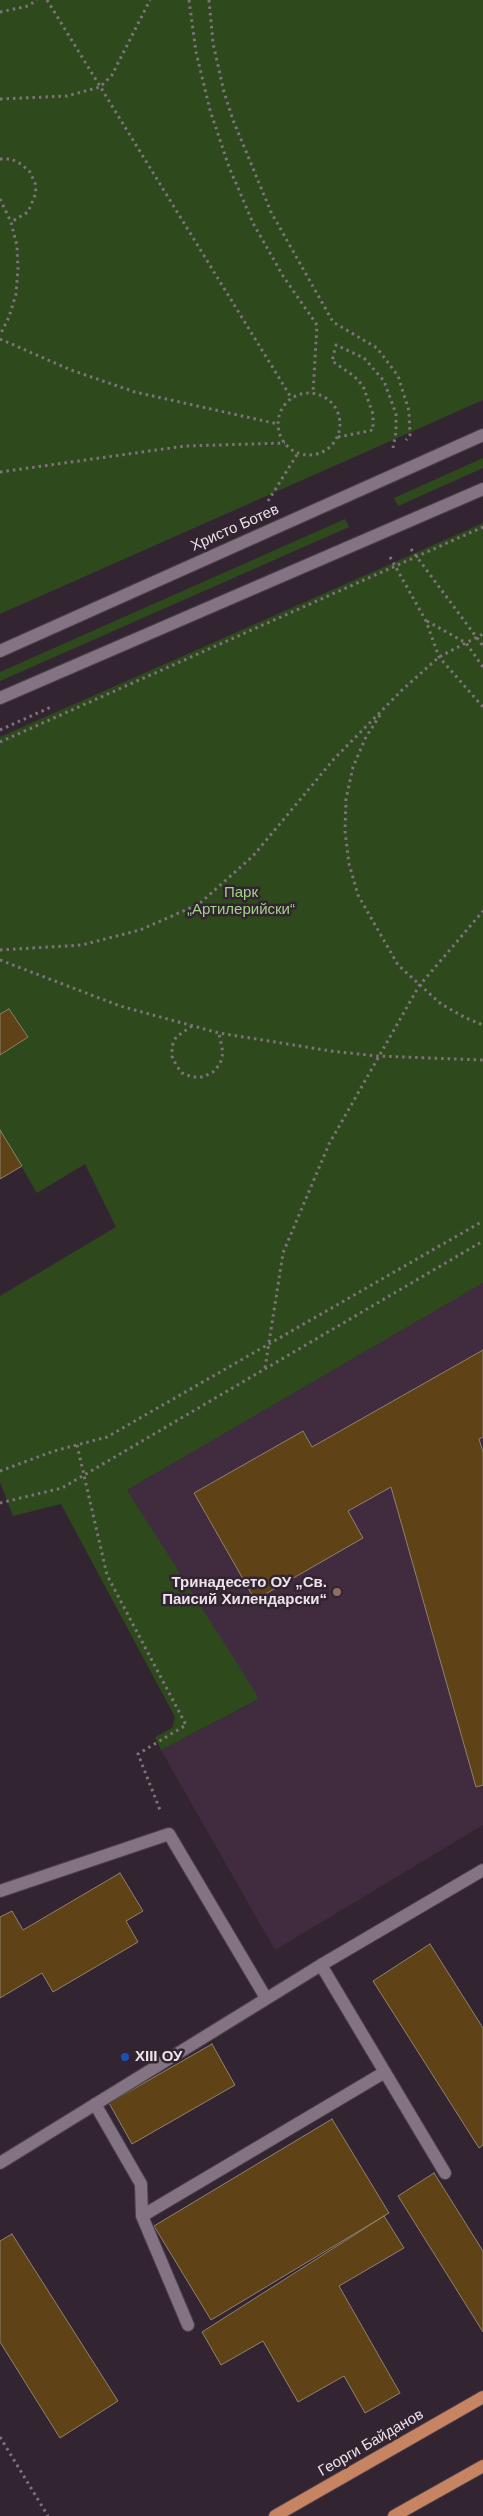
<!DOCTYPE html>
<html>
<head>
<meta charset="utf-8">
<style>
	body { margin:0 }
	canvas { display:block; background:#322431 }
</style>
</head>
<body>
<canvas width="483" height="2516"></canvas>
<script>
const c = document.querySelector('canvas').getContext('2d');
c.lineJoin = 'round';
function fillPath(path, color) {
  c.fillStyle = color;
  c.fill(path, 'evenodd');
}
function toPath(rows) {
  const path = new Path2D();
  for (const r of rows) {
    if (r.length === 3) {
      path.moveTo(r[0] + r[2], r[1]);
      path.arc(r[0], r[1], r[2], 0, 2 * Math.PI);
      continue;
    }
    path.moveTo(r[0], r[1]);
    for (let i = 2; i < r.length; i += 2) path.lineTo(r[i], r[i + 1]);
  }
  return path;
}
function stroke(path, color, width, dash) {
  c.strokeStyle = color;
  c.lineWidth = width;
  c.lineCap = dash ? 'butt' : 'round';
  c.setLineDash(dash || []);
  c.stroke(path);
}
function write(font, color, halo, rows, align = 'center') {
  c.font = font + ' Helvetica,sans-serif';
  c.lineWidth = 5;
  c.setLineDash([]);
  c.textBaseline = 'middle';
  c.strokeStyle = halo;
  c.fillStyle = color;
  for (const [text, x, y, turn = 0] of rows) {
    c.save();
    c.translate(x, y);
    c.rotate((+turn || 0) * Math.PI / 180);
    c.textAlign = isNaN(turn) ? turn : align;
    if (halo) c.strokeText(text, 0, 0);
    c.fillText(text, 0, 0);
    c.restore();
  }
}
fillPath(toPath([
	[483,1283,483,1825,275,1950,161,1750,256,1701,127,1490]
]), '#402c3e');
fillPath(toPath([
	[0,0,483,0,483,400,0,614],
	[483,458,483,468,398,506,394,498],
	[345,519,349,527,0,681,0,672],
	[483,523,483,1283,127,1490,257,1695,257,1700,161,1750,155,1737,172,1728,175,1717,61,1504,13,1516,0,1482,0,1296,116,1227,85,1164,37,1193,0,1130,0,1055,28,1036,9,1009,0,1014,0,737]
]), '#2e4a1d');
const building = toPath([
	[9,1009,28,1037,0,1055,0,1014,9,1009],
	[0,1130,22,1166,0,1179,0,1130],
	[483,1350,483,1437,479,1439,483,1452,483,1785,476,1787,391,1487,348,1511,363,1538,255,1600,194,1493,303,1431,312,1447,483,1350],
	[120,1873,143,1911,126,1921,138,1942,53,1992,42,1973,0,1998,0,1917,12,1911,23,1930,120,1873],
	[430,1944,483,2028,483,2145,479,2148,373,1981,430,1944],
	[212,2044,235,2085,132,2144,109,2103,212,2044],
	[332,2119,389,2213,211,2320,154,2226,332,2119],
	[434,2173,483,2251,483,2332,398,2196,434,2173],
	[384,2216,404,2248,339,2286,400,2393,365,2413,344,2376,298,2402,263,2341,221,2365,202,2332,384,2216],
	[12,2234,118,2401,60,2438,0,2342,0,2241,12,2234]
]);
fillPath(building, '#5f4317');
stroke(building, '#8e816f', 1);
const minor = toPath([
	[0,651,483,435],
	[0,698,483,489],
	[0,1891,169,1834,266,1998],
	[321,1965,445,2173],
	[95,2104,141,2184,142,2216,188,2325],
	[0,2163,321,1965,483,1870],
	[142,2216,385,2072]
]);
const major = toPath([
	[275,2516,483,2397],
	[394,2516,483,2466]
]);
stroke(minor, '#4c404b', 14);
stroke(major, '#4c404b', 14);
stroke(toPath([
	[47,0,292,399],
	[189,0,196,52,210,110,229,167,253,223,283,276,317,325,313,393],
	[209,0,213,43,224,92,233,120,271,212,333,322,377,348,398,376,409,411,410,435,406,440],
	[0,12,28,6,37,0],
	[0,99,67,96,100,87,112,75,150,0],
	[0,159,11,159,21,164,30,172,35,183,36,193,28,212,11,222],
	[0,199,11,222,17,246,18,269,16,294,9,317,0,335],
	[0,339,71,370,135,392,278,424],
	[309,424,31],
	[338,437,373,430,373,414,363,386,354,376,332,361,336,345,364,358,384,381,396,414,396,432,393,448],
	[0,472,185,446,285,443],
	[268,501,298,453],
	[411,549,483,646],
	[390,557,426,621,439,657,483,707],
	[427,621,466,643,483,667],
	[380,715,366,737,353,767,346,799,345,831,349,864,358,895,398,965,441,1004,466,1018,483,1025],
	[0,730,51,707],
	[0,742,483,527],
	[0,950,82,945,140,930,199,904,253,856,334,759,402,690,439,657,483,634],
	[0,960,120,1006,219,1033,331,1051,377,1056,483,1060],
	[192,1026,176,1037,172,1046,172,1056,176,1065,182,1073,192,1077,203,1077,213,1072,220,1064,223,1053,219,1033],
	[265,1368,283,1253,329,1144,419,986,483,911],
	[77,1445,107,1575,186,1725,138,1754,160,1810],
	[0,1471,54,1451,107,1437,483,1221],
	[0,1503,62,1488,483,1241],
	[0,2437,48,2516]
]), '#7e727d', 3, [2.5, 4]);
stroke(minor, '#847382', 12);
stroke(major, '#c78462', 12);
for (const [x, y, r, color] of [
	[337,1592,5,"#8d6e63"],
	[125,2057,5,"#1a4fb4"]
]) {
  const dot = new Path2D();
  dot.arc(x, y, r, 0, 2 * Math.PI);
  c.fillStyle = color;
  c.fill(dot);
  stroke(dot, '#322431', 2);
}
write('15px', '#ece2eb', '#322431', [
	["Христо Ботев",235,528,-24],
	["Георги Байданов",371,2443,-30]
]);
write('15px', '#a0d384', '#322431', [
	["Парк",241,893],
	["„Артилерийски“",241,910]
]);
write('bold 15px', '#ece2eb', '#322431', [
	["Тринадесето ОУ „Св.",327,1583],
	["Паисий Хилендарски“",327,1600],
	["XIII ОУ",135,2057,"left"]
], 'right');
</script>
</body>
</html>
